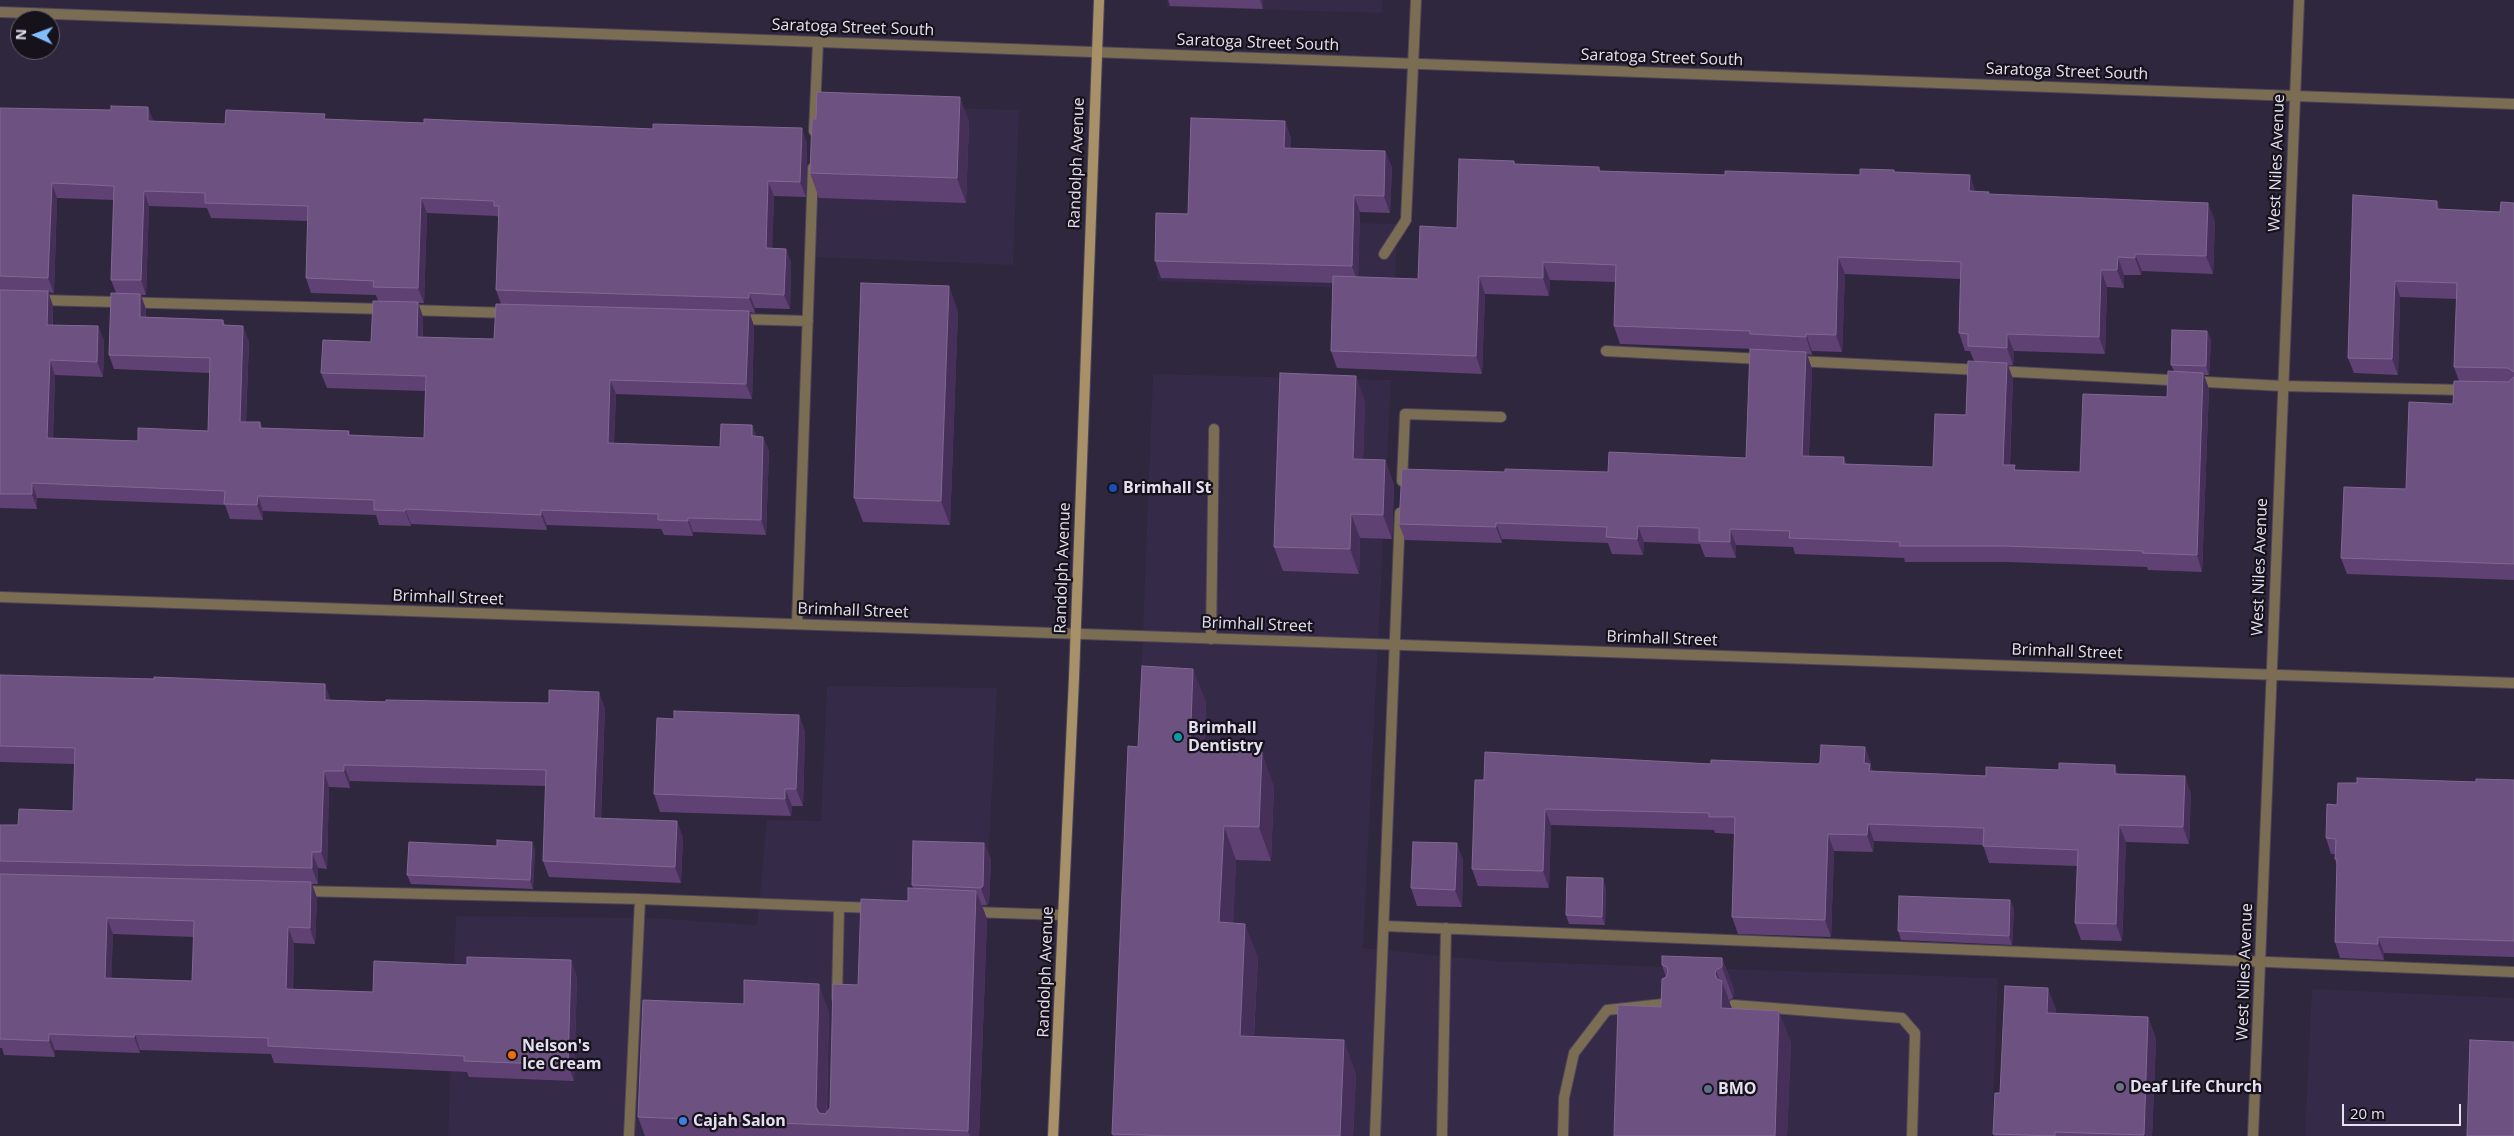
<!DOCTYPE html>
<html>
<head>
<meta charset="utf-8">
<style>
	body { margin:0 }
	#map { position:relative; width:2514px; height:1136px; overflow:hidden; background:#2f273d; font-family:"Open Sans",sans-serif }
	canvas { display:block }
	.north { position:absolute; left:10px; top:10px; width:50px; height:50px; box-sizing:border-box; background:#16121c; border:1px solid #696470; border-radius:50%; rotate:272deg; font-size:14px; font-weight:700; line-height:20px; text-align:center; color:#e5e0ef }
	.north::after { content:''; display:block; margin:auto; width:18px; height:22px; background:#80bdfa; clip-path:polygon(50% 0,100% 100%,50% 72%,0 100%) }
	.scale { position:absolute; left:2342px; top:1104px; width:119px; height:22px; box-sizing:border-box; border:2px solid #e5e0ef; border-top:0; padding-left:6px; font-size:15px; line-height:18px; white-space:nowrap; color:#e5e0ef; -webkit-text-stroke:4px #16121c; paint-order:stroke }
</style>
</head>
<body>
<div id="map">
<canvas width="2514" height="1136"></canvas>
<div class="north">N</div>
<div class="scale">20 m</div>
</div>
<script>
const c = document.querySelector('canvas').getContext('2d');
c.lineJoin = 'round';
function fillPath(path, color) {
  c.fillStyle = color;
  c.fill(path, 'evenodd');
}
function toPath(rows) {
  const path = new Path2D();
  for (const r of rows) {
    path.moveTo(r[0], r[1]);
    for (let i = 2; i < r.length; i += 2) path.lineTo(r[i], r[i + 1]);
  }
  return path;
}
function stroke(path, color, width, dash) {
  c.strokeStyle = color;
  c.lineWidth = width;
  c.lineCap = dash ? 'butt' : 'round';
  c.setLineDash(dash || []);
  c.stroke(path);
}
function write(font, color, halo, rows, align = 'center') {
  c.font = font + ' "Open Sans",sans-serif';
  c.lineWidth = 4.5;
  c.setLineDash([]);
  c.textBaseline = 'middle';
  c.strokeStyle = halo;
  c.fillStyle = color;
  for (const [text, x, y, turn = 0] of rows) {
    c.save();
    c.translate(x, y);
    c.rotate((+turn || 0) * Math.PI / 180);
    c.textAlign = isNaN(turn) ? turn : align;
    if (halo) c.strokeText(text, 0, 0);
    c.fillText(text, 0, 0);
    c.restore();
  }
}
fillPath(toPath([
	[1167,0,1383,0,1382,13,1167,7],
	[819,104,1019,110,1013,265,814,257],
	[1161,218,1397,224,1395,290,1157,281],
	[1153,374,1391,380,1363,948,1495,961,1998,978,1992,1136,1123,1136],
	[827,686,997,688,975,1136,448,1136,456,916,652,918,757,925,767,820,821,821],
	[2312,989,2514,998,2514,1136,2305,1136]
]), '#352a47');
const lane = toPath([
	[814,131,818,42],
	[1384,254,1406,220,1416,0],
	[39,300,384,309],
	[409,310,509,313],
	[739,319,808,321],
	[1606,351,1761,359],
	[1796,361,1981,370],
	[1998,371,2283,386,2466,390],
	[1402,481,1405,414,1501,417],
	[797,624,813,168],
	[1211,639,1214,429],
	[302,891,640,899,873,908],
	[972,912,1063,915],
	[1384,926,2514,972],
	[837,998,839,907],
	[1733,1005,1902,1018,1915,1033,1912,1136],
	[629,1136,640,899],
	[1375,1136,1400,513],
	[1442,1136,1446,928],
	[1563,1136,1564,1098,1574,1053,1607,1010,1672,1003]
]);
const street = toPath([
	[0,12,2514,104],
	[0,597,2514,683],
	[2253,1136,2299,0]
]);
const secondary = toPath([
	[1053,1136,1074,678,1099,0]
]);
stroke(lane, '#4c4559', 12);
stroke(street, '#4c4559', 12);
stroke(secondary, '#4c4559', 12);
stroke(lane, '#7b6d53', 10);
stroke(street, '#7b6d53', 10);
stroke(secondary, '#a89168', 10);
fillPath(toPath([
	[1168,0,1263,0,1263,9,1170,6],
	[148,107,153,121,225,124,327,119,807,143,806,197,774,196,772,248,786,249,791,263,790,309,755,308,755,313,749,312,754,326,752,399,616,394,614,443,720,447,752,425,756,436,763,437,769,451,766,535,693,532,693,536,664,535,661,529,547,525,547,530,411,524,411,526,379,525,376,515,263,511,263,520,230,519,225,505,37,498,37,509,0,508,0,108,111,110],
	[57,198,114,200,111,280,116,293,109,355,114,369,210,373,208,431,138,441,53,438,55,375,103,377,104,341,98,326,53,325,53,306,48,292,54,293],
	[149,206,207,208,211,218,308,221,306,278,311,293,376,295,378,301,371,342,321,373,327,388,425,391,424,438,350,435,349,431,262,428,260,422,246,422,249,341,225,325,223,320,146,317,146,309,141,295,146,295],
	[427,213,497,216,499,219,496,290,501,304,494,339,423,337,423,317,418,303,424,303],
	[969,121,966,203,819,198,810,173],
	[1285,121,1291,139,1290,148,1385,151,1392,168,1390,213,1360,212,1358,277,1418,279,1457,228,1514,161,1515,164,1599,167,1600,171,1725,175,1860,175,1895,172,1990,195,2215,221,2213,274,2142,271,2141,275,2124,275,2124,288,2107,287,2105,354,2014,351,2013,365,2008,365,2013,379,2010,465,2016,470,2080,472,2167,397,2174,371,2171,365,2207,331,2211,340,2209,375,2204,375,2209,389,2202,572,2148,570,2147,567,2008,562,1905,562,1904,558,1795,554,1793,547,1736,545,1736,558,1705,557,1700,544,1644,542,1643,555,1612,554,1608,543,1502,539,1502,543,1405,540,1399,524,1505,472,1608,472,1746,458,1755,350,1755,349,1620,344,1614,326,1615,282,1550,280,1549,296,1485,294,1482,374,1337,368,1331,351,1333,283,1161,278,1155,261,1188,214],
	[1845,274,1960,279,1959,333,1965,351,1970,351,1974,361,1966,415,1933,467,1846,464,1844,457,1809,456,1812,369,1807,354,1812,355,1812,351,1842,352],
	[2353,195,2440,210,2500,212,2514,203,2514,580,2347,574,2341,558,2406,489,2453,404,2459,381,2454,367,2457,299,2400,297,2398,375,2354,373,2348,358],
	[958,311,950,525,863,522,854,498],
	[1365,401,1363,459,1385,460,1394,485,1392,539,1360,538,1359,574,1283,571,1274,547],
	[0,675,331,700,605,708,601,818,683,837,681,883,549,877,543,861,546,786,350,781,350,788,329,787,327,869,318,868,318,884,312,884,317,898,315,944,294,943,293,989,373,992,577,976,574,1081,469,1077,467,1072,274,1063,271,1054,140,1050,140,1053,55,1050,55,1057,4,1055,2,1048,0,1048,0,825,18,825,73,811,75,764,0,762],
	[113,934,194,937,192,981,111,978],
	[1206,702,1204,749,1274,786,1271,861,1236,860,1233,923,1258,957,1254,1036,1356,1074,1353,1136,1113,1136,1112,1134,1138,747],
	[799,715,805,732,803,806,792,806,791,816,660,812,654,794,674,719],
	[1865,747,1871,764,1871,767,1873,772,1986,776,2118,774,2191,793,2189,844,2126,842,2122,941,2081,940,2075,923,2077,866,1989,863,1983,845,1874,841,1873,852,1834,851,1831,937,1738,934,1732,917,1734,834,1715,833,1714,830,1551,825,1549,888,1478,886,1472,869,1484,780,1711,764,1818,764],
	[2514,780,2514,957,2384,953,2384,960,2340,958,2335,942,2337,866,2335,859,2335,854,2331,854,2326,838,2337,805,2357,783,2476,782],
	[984,843,991,860,989,903,987,905,982,905,987,919,979,1136,645,1136,638,1117,829,1012,827,1112,830,1108,858,985,908,901,913,888,912,885],
	[535,850,533,889,411,884,407,875],
	[1463,860,1462,907,1417,906,1411,888],
	[1606,887,1605,925,1569,924,1566,915],
	[2010,900,2014,909,2012,945,1901,940,1898,931],
	[1722,958,1734,990,1733,998,1729,1000,1732,1009,1791,1042,1787,1136,1614,1136,1661,1007,1666,977,1662,965],
	[2056,1009,2055,1014,2148,1017,2156,1039,2152,1136,1994,1136,1993,1134,2000,1093]
]), '#5f4173');
fillPath(toPath([
	[1260,0,1263,0,1263,9],
	[960,97,969,121,966,203,957,178],
	[148,107,154,122,148,121],
	[1285,121,1291,139,1290,165,1284,148],
	[802,128,807,143,806,197,800,182],
	[1385,151,1392,168,1390,213,1384,196],
	[1970,175,1976,193,1969,191],
	[768,181,774,196,772,263,766,248],
	[52,183,57,198,54,293,48,278],
	[144,191,149,206,146,295,141,280],
	[1354,195,1360,212,1358,283,1352,266],
	[421,198,427,213,424,303,418,288],
	[2437,201,2443,217,2437,209],
	[2208,203,2215,221,2213,274,2206,256],
	[786,249,791,263,790,309,784,295],
	[2135,254,2142,271,2141,275,2135,258],
	[1838,257,1845,274,1842,352,1836,335],
	[2118,257,2124,275,2124,288,2117,270],
	[1543,262,1550,280,1549,296,1543,278],
	[2101,270,2107,287,2105,354,2099,337],
	[1479,276,1485,294,1482,374,1476,356],
	[2395,281,2400,297,2398,375,2392,359],
	[949,286,958,311,950,525,941,501],
	[48,291,53,306,52,340,47,325],
	[749,293,755,308,755,313,749,298],
	[140,294,146,309,145,332,140,317],
	[418,302,423,317,422,352,417,337],
	[749,311,754,326,752,399,746,384],
	[98,326,104,341,103,377,97,362],
	[243,326,249,341,245,436,240,422],
	[2207,331,2211,340,2209,375,2206,366],
	[1806,334,1812,351,1812,355,1806,337],
	[2007,334,2014,351,2013,365,2007,348],
	[1806,352,1812,369,1808,472,1802,456],
	[50,360,55,375,52,453,47,438],
	[2007,363,2013,379,2009,481,2003,465],
	[2203,373,2209,389,2202,572,2197,555],
	[1356,376,1365,401,1362,483,1353,459],
	[610,380,616,394,613,458,608,443],
	[752,425,757,440,752,436],
	[763,437,769,451,766,535,761,520],
	[1385,460,1394,485,1392,539,1383,515],
	[32,483,37,498,37,509,32,494],
	[258,496,263,511,263,520,257,505],
	[405,509,411,524,411,526,405,511],
	[541,510,547,525,547,530,541,515],
	[1351,514,1360,538,1359,574,1350,549],
	[688,518,693,532,693,536,688,521],
	[1496,523,1502,539,1502,543,1496,527],
	[1638,526,1644,542,1643,555,1637,539],
	[1730,529,1736,545,1736,558,1730,542],
	[1193,669,1206,702,1202,782,1190,749],
	[325,684,331,701,325,700],
	[599,692,605,708,600,834,594,818],
	[799,715,805,732,803,806,796,789],
	[1865,747,1871,764,1871,767,1876,780,1864,763],
	[1262,752,1274,786,1271,861,1259,827],
	[344,765,350,781,350,788,344,771],
	[2115,765,2121,782,2115,774],
	[324,771,329,787,327,869,321,852],
	[2185,776,2191,793,2189,844,2183,827],
	[785,789,792,806,791,816,785,799],
	[1545,809,1551,825,1549,888,1543,871],
	[677,821,683,837,681,883,675,867],
	[1868,824,1874,841,1873,852,1867,835],
	[2119,825,2126,842,2122,941,2116,924],
	[1224,826,1236,860,1232,956,1219,922],
	[1828,834,1834,851,1831,937,1825,920],
	[532,842,535,850,533,889,530,880],
	[984,843,991,860,989,903,987,905,981,888],
	[1457,843,1463,860,1462,907,1455,890],
	[312,852,318,868,318,884,312,868],
	[1603,878,1606,887,1605,925,1602,917],
	[311,882,317,898,315,944,310,928],
	[976,891,987,919,979,1136,970,1136,968,1131],
	[2010,900,2014,909,2012,945,2009,936],
	[107,918,113,934,111,994,105,978],
	[1245,924,1258,957,1252,1069,1240,1036],
	[288,927,294,943,292,1005,286,989],
	[2378,937,2384,953,2384,960,2378,944],
	[1722,958,1734,990,1733,998,1722,967],
	[571,960,577,976,574,1081,568,1065],
	[1716,970,1721,984,1722,981,1733,1012,1721,1008,1715,974],
	[819,984,829,1012,826,1125,822,1125,816,1107],
	[2048,988,2056,1009,2054,1035,2047,1013],
	[1779,1011,1791,1042,1787,1136,1775,1136],
	[2148,1017,2156,1039,2152,1136,2144,1136,2144,1135],
	[49,1034,55,1050,55,1057,49,1041],
	[135,1034,140,1050,140,1053,134,1037],
	[1344,1040,1356,1074,1353,1136,1340,1136]
]), '#462f58');
const building = toPath([
	[817,92,960,97,957,178,810,173,812,119,816,119,817,92],
	[111,106,148,107,148,121,225,124,226,110,325,114,324,119,424,123,424,119,653,129,653,124,802,128,800,182,768,181,766,248,786,249,784,295,749,293,749,298,496,290,499,206,494,206,494,201,421,198,418,288,373,287,374,281,306,278,308,206,205,203,205,193,144,191,141,280,111,280,114,186,52,183,48,278,0,276,0,108,111,110,111,106],
	[1191,118,1285,121,1284,148,1385,151,1384,196,1354,195,1352,266,1155,261,1156,213,1188,214,1191,118],
	[1459,159,1514,161,1514,164,1599,167,1599,171,1725,175,1725,171,1860,175,1860,169,1894,170,1894,172,1970,175,1969,191,1989,192,1988,194,2208,203,2206,256,2135,254,2135,258,2118,257,2117,270,2101,270,2099,337,2007,334,2007,348,1968,346,1968,334,1959,333,1961,262,1838,257,1836,335,1806,334,1806,337,1750,334,1750,331,1614,326,1616,265,1543,262,1543,278,1479,276,1476,356,1331,351,1333,276,1418,279,1420,226,1457,228,1459,159],
	[2353,195,2437,201,2437,209,2500,212,2501,202,2514,203,2514,372,2508,368,2454,367,2457,283,2395,281,2392,359,2348,358,2353,195],
	[861,283,949,286,941,501,854,498,861,283],
	[0,290,48,291,47,325,98,326,97,362,50,360,47,438,138,441,138,428,208,431,210,358,109,355,111,293,140,294,140,317,223,320,223,325,243,326,240,422,260,422,260,428,349,431,348,435,424,438,426,376,321,373,323,340,371,342,373,301,418,302,417,337,494,339,496,304,749,311,746,384,610,380,608,443,720,447,721,424,752,425,752,436,763,437,761,520,688,518,688,521,658,520,658,514,541,510,541,515,405,509,405,511,374,510,374,500,258,496,257,505,224,504,225,491,32,483,32,494,0,494,0,290],
	[2172,330,2207,331,2206,366,2171,365,2172,330],
	[1750,349,1806,352,1802,456,1844,457,1843,464,1933,467,1935,414,1966,415,1968,361,2007,363,2003,465,2015,465,2014,470,2080,472,2083,394,2167,397,2168,371,2203,373,2197,555,2142,553,2143,551,2003,546,1899,546,1900,542,1789,538,1790,531,1730,529,1730,542,1699,541,1699,528,1638,526,1637,539,1606,537,1607,527,1496,523,1496,527,1399,524,1402,469,1505,472,1505,469,1608,472,1609,452,1746,458,1750,349],
	[1280,373,1356,376,1353,459,1385,460,1383,515,1351,514,1350,549,1274,547,1280,373],
	[2514,377,2514,564,2341,558,2344,487,2406,489,2409,402,2453,404,2454,381,2508,382,2514,377],
	[1142,666,1193,669,1190,749,1262,752,1259,827,1224,826,1219,922,1245,924,1240,1036,1344,1040,1340,1136,1173,1136,1112,1134,1128,746,1138,747,1142,666],
	[0,675,154,679,154,677,325,684,325,700,386,702,386,700,549,703,549,690,599,692,594,818,677,821,675,867,543,861,546,770,344,765,344,771,324,771,321,852,312,852,312,868,0,861,0,825,18,825,19,809,73,811,75,748,0,746,0,675],
	[674,711,799,715,796,789,785,789,785,799,654,794,657,718,674,719,674,711],
	[1821,745,1865,747,1864,763,1870,764,1869,771,1986,776,1986,767,2059,770,2059,763,2115,765,2115,774,2185,776,2183,827,2119,825,2116,924,2075,923,2078,850,1983,846,1984,828,1868,824,1867,835,1828,834,1825,920,1732,917,1735,817,1709,817,1709,813,1545,809,1543,871,1472,869,1475,780,1484,780,1485,752,1711,764,1711,760,1818,764,1820,762,1821,745],
	[2357,778,2476,782,2476,779,2514,780,2514,941,2378,937,2378,944,2335,942,2337,859,2335,859,2336,839,2326,838,2327,804,2337,805,2338,783,2357,783,2357,778],
	[497,840,532,842,530,880,407,875,409,842,497,846,497,840],
	[913,841,984,843,983,886,981,888,912,885,913,841],
	[1413,842,1457,843,1455,890,1411,888,1413,842],
	[0,874,311,882,310,928,288,927,286,989,373,992,374,961,467,965,467,957,571,960,568,1065,464,1061,464,1056,268,1046,268,1038,135,1034,134,1037,49,1034,49,1041,0,1039,0,874],
	[107,918,194,921,192,981,105,978,107,918],
	[1567,877,1603,878,1602,917,1566,915,1567,877],
	[908,888,976,891,968,1131,638,1117,643,1000,744,1004,744,980,819,984,816,1107,819,1113,825,1114,830,1108,833,984,858,985,861,899,908,901,908,888],
	[1899,896,2010,900,2009,936,1898,931,1899,896],
	[1662,956,1722,958,1722,967,1716,970,1715,974,1717,979,1722,981,1721,1008,1779,1011,1775,1136,1614,1136,1618,1005,1661,1007,1662,979,1666,977,1668,972,1667,967,1662,965,1662,956],
	[2005,986,2048,988,2047,1013,2148,1017,2144,1135,2055,1132,2055,1136,1993,1134,1995,1093,2000,1093,2005,986],
	[2470,1040,2514,1042,2514,1136,2467,1136,2470,1040]
]);
fillPath(building, '#6d5281');
stroke(building, '#806892', 1);
for (const [x, y, r, color] of [
	[1113,488,5,"#1a4fb4"],
	[1178,737,5,"#0f9aa8"],
	[512,1055,5,"#e8710a"],
	[2120,1087,5,"#6b7280"],
	[1708,1089,5,"#5c6f8a"],
	[683,1121,5,"#3f7fe0"]
]) {
  const dot = new Path2D();
  dot.arc(x, y, r, 0, 2 * Math.PI);
  c.fillStyle = color;
  c.fill(dot);
  stroke(dot, '#16121c', 2);
}
write('16px', '#e5e0ef', '#16121c', [
	["Saratoga Street South",853,28,2],
	["Saratoga Street South",1258,43,2],
	["Saratoga Street South",1662,58,2],
	["Saratoga Street South",2067,72,2],
	["Randolph Avenue",1077,163,-88],
	["West Niles Avenue",2277,163,-88],
	["West Niles Avenue",2260,567,-88],
	["Randolph Avenue",1063,568,-88],
	["Brimhall Street",448,598,2],
	["Brimhall Street",853,611,2],
	["Brimhall Street",1257,625,2],
	["Brimhall Street",1662,639,2],
	["Brimhall Street",2067,652,2],
	["Randolph Avenue",1046,972,-88],
	["West Niles Avenue",2245,972,-88]
]);
write('bold 16px', '#e5e0ef', '#16121c', [
	["Brimhall St",1123,488],
	["Brimhall",1188,728],
	["Dentistry",1188,746],
	["Nelson's",522,1046],
	["Ice Cream",522,1064],
	["Deaf Life Church",2130,1087],
	["BMO",1718,1089],
	["Cajah Salon",693,1121]
], 'left');
</script>
</body>
</html>
